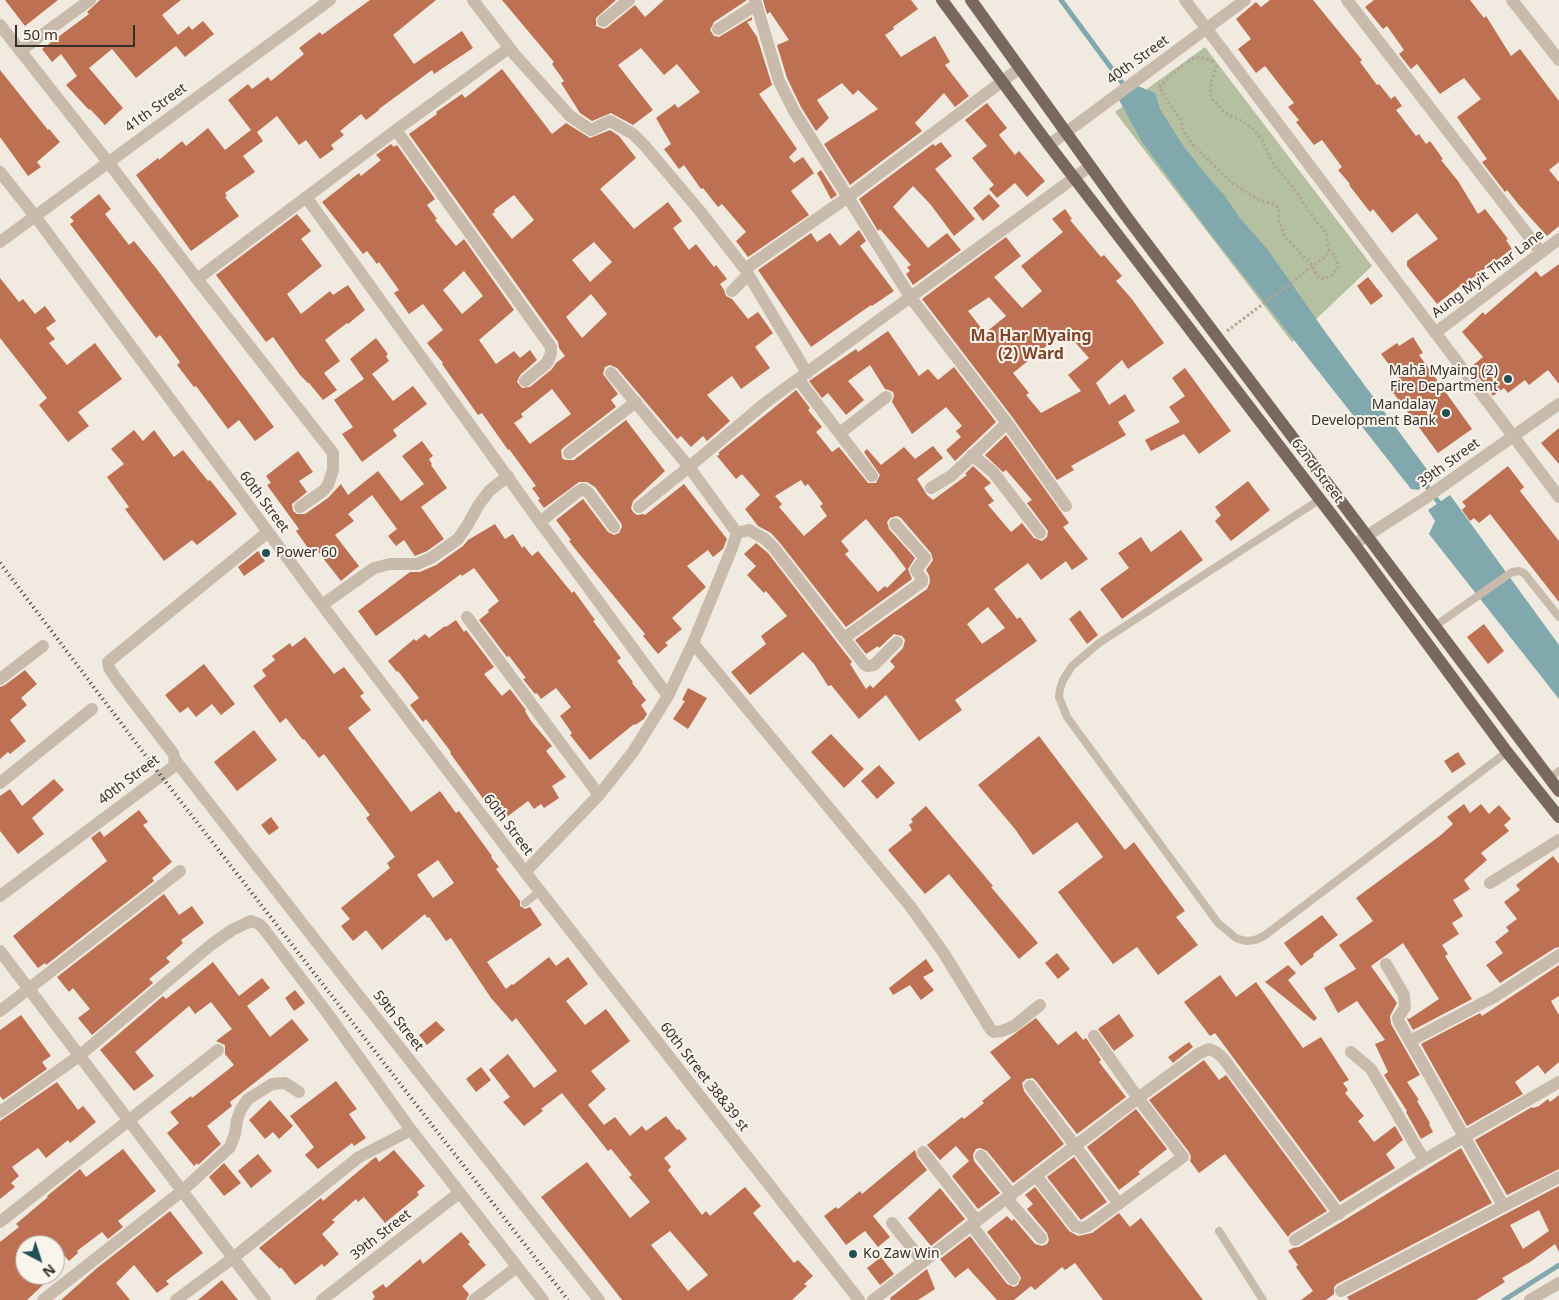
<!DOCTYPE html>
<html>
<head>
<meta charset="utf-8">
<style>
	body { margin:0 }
	#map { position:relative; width:1559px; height:1300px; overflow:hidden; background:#f1eae0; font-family:"Noto Sans",sans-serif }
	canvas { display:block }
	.north { position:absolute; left:15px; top:1235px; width:50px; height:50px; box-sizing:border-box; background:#f9f4ec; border:1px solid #aca59f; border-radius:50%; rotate:140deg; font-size:14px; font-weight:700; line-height:20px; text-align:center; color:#382f2b }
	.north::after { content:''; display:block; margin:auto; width:18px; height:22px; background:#235057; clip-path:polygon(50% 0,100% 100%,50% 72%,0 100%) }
	.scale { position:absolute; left:15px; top:25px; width:120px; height:22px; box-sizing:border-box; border:2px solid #382f2b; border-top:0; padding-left:6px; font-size:15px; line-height:18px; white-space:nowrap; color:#382f2b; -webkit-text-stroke:4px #f9f4ec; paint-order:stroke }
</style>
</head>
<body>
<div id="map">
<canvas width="1559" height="1300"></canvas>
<div class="north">N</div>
<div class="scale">50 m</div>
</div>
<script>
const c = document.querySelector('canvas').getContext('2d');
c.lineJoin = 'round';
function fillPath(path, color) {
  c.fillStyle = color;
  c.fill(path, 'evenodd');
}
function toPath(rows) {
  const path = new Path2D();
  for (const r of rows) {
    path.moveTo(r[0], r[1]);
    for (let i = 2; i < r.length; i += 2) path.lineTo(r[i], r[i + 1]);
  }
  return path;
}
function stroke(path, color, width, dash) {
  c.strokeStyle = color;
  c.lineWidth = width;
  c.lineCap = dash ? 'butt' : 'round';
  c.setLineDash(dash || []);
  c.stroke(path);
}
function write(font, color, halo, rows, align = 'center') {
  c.font = font + ' "Noto Sans",sans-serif';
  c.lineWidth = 4;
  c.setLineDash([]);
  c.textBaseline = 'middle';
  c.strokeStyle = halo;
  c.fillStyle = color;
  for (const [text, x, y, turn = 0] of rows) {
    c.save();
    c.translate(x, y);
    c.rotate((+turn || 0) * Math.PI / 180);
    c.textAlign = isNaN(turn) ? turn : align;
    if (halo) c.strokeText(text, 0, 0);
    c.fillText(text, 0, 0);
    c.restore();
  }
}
fillPath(toPath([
	[1205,47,1372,266,1292,342,1115,112]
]), '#b4c0a0');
fillPath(toPath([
	[1138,86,1155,93,1160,109,1184,147,1208,177,1225,196,1239,217,1268,250,1326,333,1434,479,1418,490,1411,489,1209,232,1142,142,1119,100],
	[1450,495,1559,645,1559,699,1429,534,1435,521,1428,510]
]), '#81a9ad');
stroke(toPath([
	[1061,0,1126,88],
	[1422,480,1442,507],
	[1504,1300,1559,1265]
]), '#81a9ad', 5);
fillPath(toPath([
	[5,0,58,0,25,26],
	[100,0,181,0,162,15,178,35,189,26,192,30,203,21,214,34,185,57,176,46,136,78,112,49,89,68,123,108,105,125,90,109,89,110,66,85,77,76,61,54,52,62,42,49,89,14,87,12],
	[370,0,436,0,393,35,414,64,462,31,473,48,434,74,432,70,379,109,379,110,366,120,361,114,340,131,344,135,331,145,334,149,320,159,306,140,299,145,277,116,257,132,263,141,243,156,255,172,225,193,227,196,225,197,239,216,191,251,136,175,158,158,159,160,182,141,186,146,208,128,225,150,251,130,228,100,248,84,252,89,268,77,271,81,304,54,299,48,320,32,322,35],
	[502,0,616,0,596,18,596,26,604,29,608,27,635,5,645,17,664,0,747,0,714,22,710,30,714,36,719,37,752,17,752,20,747,22,757,37,772,85,759,94,797,149,789,157,794,163,803,157,814,173,791,191,809,215,748,257,736,241,746,232,722,204,718,207,703,188,701,189,684,165,679,169,664,149,671,144,656,118,675,104,678,108,700,92,677,64,664,75,641,48,618,65,653,110,633,125,611,113,592,121,580,113,561,83,564,81,552,64,554,62],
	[763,0,911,0,918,9,893,27,894,29,885,35,901,57,935,36,950,62,945,65,969,96,955,107,944,93,915,123,922,131,850,185,824,144,878,109,858,90,853,95,842,83,817,100,829,118,816,131,801,107,787,78,777,45,789,40,770,12,767,14],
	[1270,0,1313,0,1362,60,1360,62,1377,85,1379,84,1391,99,1395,96,1402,106,1396,110,1416,136,1419,134,1426,144,1430,141,1443,159,1441,160,1458,181,1478,214,1485,209,1508,239,1506,240,1512,249,1471,279,1472,282,1462,289,1460,286,1437,304,1407,266,1407,261,1438,239,1417,213,1392,233,1373,209,1370,212,1349,185,1350,184,1338,170,1342,167,1322,140,1314,145,1296,122,1299,120,1288,107,1294,103,1265,66,1256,73,1238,49,1251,39,1236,19,1256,2,1261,7],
	[1374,0,1470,0,1484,18,1486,16,1511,56,1520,49,1559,101,1559,162,1549,170,1559,182,1559,226,1547,236,1519,205,1507,190,1505,192,1482,162,1487,159,1457,117,1481,99,1464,78,1440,94,1417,64,1411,69,1399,54,1404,50,1387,26,1383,29,1365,7],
	[502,69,552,134,566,123,590,138,610,130,619,136,636,158,600,189,634,229,668,202,682,221,673,228,689,250,696,244,714,267,716,265,727,279,720,284,724,290,726,296,732,299,748,319,758,312,773,333,755,347,770,368,741,389,732,376,707,395,730,421,707,441,703,436,691,447,681,436,677,439,617,368,610,365,605,367,603,374,618,394,611,400,616,407,564,447,561,450,562,458,565,460,574,460,626,420,665,471,633,501,631,508,633,512,637,515,643,514,645,515,684,484,727,539,723,549,713,557,708,550,687,566,706,587,672,618,682,629,665,643,668,645,658,654,643,636,645,634,576,550,569,541,571,540,556,520,583,499,608,532,614,535,619,533,622,527,621,523,595,487,587,482,579,482,544,508,538,500,540,499,532,488,536,486,509,449,508,450,482,413,478,415,442,364,443,363,427,343,443,330,423,304,409,314,394,293,399,290,379,262,377,264,367,251,363,254,322,202,359,173,361,176,381,160,376,155,391,144,394,147,397,145,435,199,427,205,437,219,435,220,456,246,464,239,514,310,479,340,496,364,514,351,520,358,530,350,537,360,520,375,517,382,522,388,530,387,552,369,556,363,565,356,559,348,558,342,409,134,437,114,436,112,462,94,465,98],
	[514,195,534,220,512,239,492,214,495,212,494,210],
	[594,242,612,262,590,282,572,260],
	[464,271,483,296,462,314,443,290],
	[591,294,607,314,582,338,566,317],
	[552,389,571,414,530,444,514,423,523,417,521,414],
	[0,70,48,130,49,129,60,142,37,162,41,167,28,176,0,137],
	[987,103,1007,128,999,135,1015,155,1019,151,1045,181,1027,197,1015,183,997,198,989,189,994,185,972,158,987,146,965,120],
	[941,142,952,156,935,169,975,219,954,236,931,205,913,186,893,207,928,248,947,233,961,250,913,285,906,274,910,271,907,267,911,265,880,229,878,231,859,199,933,144,935,146],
	[821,170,837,195,831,199,817,173],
	[99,194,111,209,105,214,129,245,134,241,156,268,274,427,255,441,239,420,228,429,196,386,194,387,177,365,180,362,160,335,156,338,70,224,74,221,70,217],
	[989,194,1000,206,983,221,973,208],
	[1065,209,1072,219,1070,220,1101,257,1104,255,1122,276,1116,281,1131,298,1164,343,1128,369,1122,360,1096,383,1109,405,1125,394,1135,411,1118,422,1126,435,1071,466,1074,470,1057,480,1013,418,922,299,1006,237,1021,256,994,277,1022,308,1042,291,1021,266,1063,232,1052,219],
	[989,297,1006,316,985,333,968,311],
	[1065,331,1089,358,1068,375,1081,391,1041,413,1026,395,1029,393,1013,373],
	[297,214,311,231,301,239,322,266,287,294,301,314,330,291,333,295,348,285,365,310,348,324,347,323,325,340,340,361,324,373,337,390,323,400,309,383,308,383,300,375,273,337,266,342,216,275],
	[859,230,866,241,860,246,894,291,872,306,871,305,811,347,758,270,811,233,817,242,830,233,840,246],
	[1559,264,1559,384,1548,370,1529,385,1525,380,1508,393,1504,388,1493,396,1471,367,1483,357,1462,332,1483,312,1485,315,1536,271,1541,277],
	[1368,277,1383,296,1371,305,1357,286],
	[0,278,19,302,23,299,35,314,45,306,56,321,46,328,55,339,49,343,67,365,95,343,122,379,78,412,89,426,68,442,39,405,47,398,0,338],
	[888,331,919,376,928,369,938,380,954,367,996,422,955,461,946,450,961,437,956,431,962,426,946,407,912,434,892,402,894,396,893,392,889,390,885,389,870,365,848,381,864,400,846,415,828,393,822,398,809,381,856,349,858,352],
	[1413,337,1423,353,1419,355,1472,429,1438,453,1392,391,1403,383,1381,354,1397,343,1399,346],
	[376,338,388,354,386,356,389,361,372,374,393,401,413,386,427,404,393,430,397,436,362,462,342,434,353,427,334,400,364,379,350,359],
	[1185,368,1231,431,1199,454,1184,434,1151,451,1145,440,1180,422,1169,407,1185,396,1172,378],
	[796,390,810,408,808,410,822,427,816,432,832,452,839,447,868,483,876,483,880,475,864,452,867,449,881,465,904,447,915,459,933,446,943,458,917,479,927,495,933,500,967,475,965,474,973,466,991,483,984,488,994,501,988,505,1011,532,1022,523,1034,538,1042,541,1047,537,1048,531,1027,503,1032,500,1006,470,1003,472,985,455,1006,435,1069,523,1063,527,1088,559,1072,570,1066,561,1041,580,1028,563,994,589,1017,619,1020,617,1037,641,955,700,962,710,919,741,886,695,859,719,831,685,828,686,814,664,803,652,750,695,731,672,766,644,761,636,787,616,766,591,764,593,747,575,756,566,744,554,756,543,768,553,852,662,850,664,866,689,870,685,873,688,895,667,890,661,903,648,905,640,902,636,894,634,879,648,878,646,866,654,855,640,927,589,930,582,929,575,926,570,933,560,931,553,901,518,897,516,890,518,887,522,889,529,915,558,908,569,912,579,846,627,780,543,771,533,758,526,745,509,760,495,742,474,736,479,717,456,720,454,718,453],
	[801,480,805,486,808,484,823,504,820,506,827,516,804,536,779,507,782,504,775,496],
	[866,519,894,553,906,569,887,588,885,586,878,592,845,554,849,551,841,541],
	[988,607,1005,628,982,644,967,624],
	[1559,428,1559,464,1541,443],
	[134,430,143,441,154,430,174,457,183,450,208,481,210,480,237,514,197,545,192,540,164,561,125,509,129,507,107,477,124,464,111,449],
	[422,441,433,456,429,459,432,464,431,465,447,488,421,507,444,539,427,551,415,556,404,540,396,546,388,536,397,529,372,495,348,514,354,521,335,535,359,566,341,581,315,548,310,551,296,531,299,529,267,485,271,483,266,476,298,451,313,472,299,481,307,492,292,504,293,511,297,514,305,514,328,498,341,484,348,495,378,471,401,501,424,484,402,456],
	[1508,466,1524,487,1520,491,1559,541,1559,602,1490,514,1479,523,1474,518,1470,521,1462,510,1466,506,1462,502],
	[1248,481,1270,510,1231,541,1215,521,1221,515,1215,507],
	[495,524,505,539,513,534,522,548,524,546,532,556,538,551,572,593,574,591,595,620,593,621,621,658,617,661,633,682,632,683,646,700,641,705,647,714,644,719,635,725,634,724,590,760,570,735,572,733,560,716,571,707,556,688,541,699,537,693,535,694,523,679,526,678,509,656,507,657,479,620,489,612,488,610,499,601,474,568,462,576,461,574,376,636,358,611,410,572,420,572,436,565,463,546,468,540],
	[1181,530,1203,560,1122,619,1100,589,1129,568,1118,553,1141,537,1151,552],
	[258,551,265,561,244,576,238,567],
	[1080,610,1098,635,1087,644,1069,619],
	[456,620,464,632,466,630,494,667,484,674,502,696,510,689,526,710,525,711,531,721,552,746,546,751,566,777,552,786,559,798,544,808,541,804,534,809,528,801,500,822,450,753,451,752,426,719,423,722,410,705,419,698,398,671,397,672,388,661,414,639,416,641,425,634,429,638,445,626,446,627],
	[1484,624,1504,651,1488,664,1467,637],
	[305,637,334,674,344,667,364,693,360,696,371,710,348,728,411,812,440,791,456,813,459,811,492,856,491,857,499,867,496,869,520,901,520,906,525,909,530,907,542,925,487,962,506,989,512,984,513,985,549,957,556,966,568,957,588,984,566,1001,585,1025,606,1009,630,1041,591,1071,606,1089,588,1105,604,1125,615,1117,630,1136,642,1126,646,1131,666,1116,677,1130,679,1129,687,1139,664,1158,671,1167,668,1170,702,1215,706,1211,710,1216,745,1187,761,1206,753,1213,794,1263,798,1260,813,1276,804,1284,807,1286,792,1300,622,1300,541,1197,587,1162,630,1218,650,1202,629,1177,632,1175,611,1149,608,1151,562,1093,541,1109,543,1111,524,1126,503,1102,510,1097,489,1070,508,1054,534,1088,557,1071,516,1018,512,1022,491,998,451,938,446,941,429,917,427,918,425,914,382,950,366,930,353,941,341,926,350,919,341,908,390,868,387,863,395,857,366,818,370,815,324,754,319,758,304,739,303,740,286,718,280,723,253,686,266,676,262,670,275,660,272,656,290,643,292,647],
	[438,860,454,883,433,898,417,875],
	[670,1231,708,1275,688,1291,651,1245],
	[204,664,235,704,221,715,212,704,196,717,188,707,180,713,165,695],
	[25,670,37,684,21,698,27,705,10,720,26,741,10,754,8,752,0,759,0,687,5,685],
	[688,688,707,698,688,729,673,719,685,701,682,700],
	[254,730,277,760,237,791,214,762],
	[831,734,864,769,844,788,811,752],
	[1039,736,1125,850,1134,842,1185,911,1176,917,1198,945,1158,975,1137,947,1113,964,1058,892,1103,857,1077,822,1033,855,1015,829,978,785],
	[1458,752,1466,764,1452,773,1444,761],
	[879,765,895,783,877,799,861,781],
	[54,779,64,790,32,818,44,834,18,854,0,831,0,796,10,789,22,806],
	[1464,804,1470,813,1481,804,1489,814,1499,805,1511,819,1504,825,1509,831,1481,853,1487,860,1464,880,1470,889,1453,900,1463,916,1452,923,1459,934,1442,945,1448,954,1445,956,1472,999,1413,1030,1407,1019,1408,1018,1409,1019,1439,999,1403,943,1371,966,1397,1003,1390,1016,1391,1024,1420,1075,1407,1082,1419,1100,1417,1101,1430,1123,1429,1124,1433,1132,1421,1139,1406,1112,1407,1111,1384,1075,1388,1072,1375,1044,1385,1040,1357,1001,1338,1013,1324,988,1356,969,1339,945,1373,921,1356,898,1441,835,1453,824,1447,817],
	[926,806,993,886,991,887,1038,943,1019,959,949,874,925,894,888,850,912,830,909,825,913,822,911,819],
	[139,810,148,822,143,825,172,862,152,878,154,881,46,965,45,963,38,968,13,936,107,861,91,838,100,831,104,837],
	[271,817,279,828,269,835,261,825],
	[1553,856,1559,864,1559,947,1555,948,1500,983,1486,965,1503,953,1495,942,1509,931,1506,927,1517,919,1504,902,1520,890,1516,885],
	[164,894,179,915,192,906,204,923,181,940,183,943,166,958,170,962,149,979,153,983,92,1035,78,1018,90,1009,73,988,69,992,57,977],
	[1322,915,1338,935,1313,954,1314,956,1301,966,1284,943],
	[1057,953,1070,969,1058,979,1045,963],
	[926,959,934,971,923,977,934,990,921,1000,910,985,893,995,889,988],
	[213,962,239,996,262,978,270,988,247,1006,270,1037,292,1019,309,1040,230,1102,232,1106,207,1126,221,1144,198,1165,197,1163,194,1166,167,1133,179,1123,170,1112,191,1096,192,1098,234,1065,225,1054,225,1045,216,1041,232,1029,211,1002,195,1014,189,1006,135,1052,154,1076,134,1091,100,1050,163,996,166,999],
	[1288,965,1296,973,1288,980,1317,1018,1314,1021,1265,982],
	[1559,965,1559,996,1551,1001,1559,1015,1559,1062,1545,1074,1538,1065,1515,1082,1523,1094,1467,1126,1421,1044,1480,1013,1482,1016],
	[1220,975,1236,997,1256,982,1303,1048,1321,1037,1349,1080,1343,1083,1348,1090,1345,1093,1364,1116,1358,1121,1374,1142,1395,1126,1403,1140,1386,1154,1395,1168,1340,1202,1215,1033,1210,1036,1184,1002],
	[295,990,305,1003,294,1011,285,998],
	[1119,1014,1134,1036,1114,1051,1098,1029],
	[21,1015,51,1056,42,1062,47,1069,3,1100,0,1096,0,1030],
	[1036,1018,1058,1045,1076,1031,1083,1040,1086,1038,1101,1060,1099,1062,1126,1097,1077,1134,1036,1081,1033,1078,1026,1079,1022,1083,1024,1091,1064,1144,1013,1183,987,1151,980,1148,976,1149,973,1154,974,1161,1000,1193,978,1209,952,1176,969,1161,956,1146,940,1160,927,1145,962,1117,964,1119,984,1103,982,1101,1011,1078,990,1052],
	[436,1021,445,1030,427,1045,419,1035],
	[1189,1042,1193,1047,1173,1063,1168,1057],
	[1204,1060,1219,1080,1226,1075,1327,1211,1291,1233,1288,1237,1225,1154,1199,1173,1190,1161,1191,1157,1189,1152,1149,1100],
	[481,1067,491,1080,476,1092,466,1079],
	[336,1081,357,1109,349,1114,366,1138,354,1146,352,1143,318,1169,305,1155,314,1147,290,1116],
	[57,1082,78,1110,83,1106,96,1122,70,1143,68,1140,46,1158,38,1148,12,1167,19,1176,11,1183,15,1187,0,1199,0,1121],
	[1559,1095,1559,1169,1507,1195,1475,1140,1532,1107,1533,1108,1539,1106,1548,1099,1550,1102],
	[270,1100,293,1126,279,1139,273,1132,265,1139,249,1120],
	[1136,1109,1167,1149,1138,1172,1140,1174,1119,1190,1087,1147],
	[1461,1148,1492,1203,1337,1284,1334,1287,1334,1294,1326,1300,1301,1300,1313,1291,1296,1267,1298,1265,1288,1251,1293,1248,1299,1247,1343,1221],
	[123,1149,156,1191,118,1221,123,1227,108,1239,102,1232,77,1251,78,1253,69,1261,55,1245,25,1245,25,1275,38,1275,44,1284,27,1300,0,1300,0,1242,19,1227,16,1224,48,1197,47,1196,80,1169,86,1177],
	[394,1150,425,1186,417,1192,419,1195,385,1223,364,1197,358,1202,356,1199,332,1220,335,1222,322,1234,339,1254,324,1267,322,1264,295,1285,281,1267,280,1269,259,1248,321,1198,323,1201,373,1159,376,1157,379,1162],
	[915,1150,917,1157,927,1170,873,1216,890,1237,878,1247,865,1231,846,1245,824,1216,836,1207,838,1209,860,1191,862,1194],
	[258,1154,272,1171,251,1188,238,1171],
	[1074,1157,1107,1202,1081,1220,1047,1177],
	[224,1163,241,1183,224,1196,209,1177],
	[1559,1186,1559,1252,1555,1244,1530,1262,1502,1278,1505,1282,1476,1300,1349,1300,1347,1297],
	[1539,1210,1549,1231,1523,1249,1510,1225],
	[1035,1187,1069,1231,1078,1236,1092,1233,1119,1213,1130,1227,1141,1218,1203,1300,1103,1300,1075,1263,1065,1270,1062,1267,1035,1290,1031,1286,1014,1300,997,1300,968,1268,955,1278,940,1259,970,1236,1007,1284,1014,1287,1018,1285,1021,1278,1019,1274,987,1232,1007,1216,1012,1221,1014,1219,1035,1244,1042,1246,1047,1244,1049,1240,1047,1233,1027,1209,1033,1204,1025,1195],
	[940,1188,965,1219,931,1246,908,1218],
	[170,1211,203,1253,166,1281,169,1284,157,1293,134,1265,116,1283,130,1300,61,1300,97,1268],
	[461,1232,470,1242,468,1244,486,1265,462,1286,469,1294,466,1300,372,1300,375,1297,372,1292,383,1284,386,1288,420,1259,423,1264],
	[881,1257,894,1274,880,1285,867,1268],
	[927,1269,935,1289,918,1300,891,1300,890,1298],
	[222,1280,238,1300,198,1300]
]), '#be7152');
stroke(toPath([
	[1188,62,1194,58,1200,57,1214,62],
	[1183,65,1159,87,1169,104,1181,120,1183,130,1193,145,1232,183,1259,200,1276,205,1279,209,1279,221,1285,237,1312,265,1315,264,1324,258,1329,250,1326,233,1310,213,1295,190,1274,165,1262,140,1253,129,1242,121,1225,113,1212,99,1210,93,1211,83,1217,65],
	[1227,331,1299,277,1312,265,1316,275,1320,278,1324,279,1332,275,1338,268,1338,264,1335,256,1329,250]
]), '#b5a596', 3, [2.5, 2.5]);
stroke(toPath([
	[1319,500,1099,643,1072,666,1063,680,1060,689,1059,697,1067,717,1218,923,1236,938,1242,940,1247,941,1255,940,1264,936,1507,752],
	[1435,626,1512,572,1519,571,1524,573,1528,578,1559,617],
	[1549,779,1559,771],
	[525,903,540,891],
	[1219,1231,1263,1300]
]), '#c9bbac', 8);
stroke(toPath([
	[473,0,515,55,570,116,591,130,610,121,633,134,645,146,699,210,745,269,807,373],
	[755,0,779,81,794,111,911,298,1007,423,1066,506],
	[1185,0,1559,497],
	[1347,0,1541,252],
	[1512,0,1559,60],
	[603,21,629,0],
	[0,25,108,162,197,279,333,453,333,470,328,485,323,491,300,507],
	[718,29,756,5],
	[20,51,90,0],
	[396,130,551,347,551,353,547,363,525,381],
	[1049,145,1245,0],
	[0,172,35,216,322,605,525,872,859,1300],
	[306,197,540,522,668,696,633,752,599,795,525,872],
	[0,242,330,0],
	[745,269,848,197,1020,68],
	[197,279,396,130,509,48],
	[732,291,748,275],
	[1435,333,1559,239],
	[611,373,689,467,639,507],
	[798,379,872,476],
	[840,433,886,397],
	[569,453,636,402],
	[972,455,993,472,1040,533],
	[931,488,951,476,1007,423],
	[540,522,576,493,583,489,588,492,614,527],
	[737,533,749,530,765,539,774,548,864,664,867,666,874,665,897,642],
	[1354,544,1424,499,1559,404],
	[322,605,374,568,390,564,417,564,431,558,458,539,467,526,478,506,489,491,508,476],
	[467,617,599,795],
	[844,638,922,582,922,579,916,570,925,558,895,524],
	[0,679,43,646],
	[668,696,693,643],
	[175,760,344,977,599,1300],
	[0,783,92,709],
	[1490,883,1559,840],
	[0,896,173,767,175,760,173,753,117,680,109,668,108,662,268,532],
	[0,951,265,1300],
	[1386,964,1404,995,1405,1007,1398,1018,1399,1022,1503,1205],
	[1040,1005,1014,1026,1002,1031,994,1032,991,1030,943,952,910,906,693,643,732,548,737,533,689,467,765,403,1089,167],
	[0,1011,180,871],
	[1410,1041,1494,997,1559,955],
	[1351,1052,1371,1069,1424,1160],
	[1030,1086,1119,1204],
	[0,1112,79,1056,212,944,232,930,251,921,259,924,264,929,328,1014,411,1130,543,1300],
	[923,1152,977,1221],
	[981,1156,1012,1195],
	[1037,1177,1075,1226,1081,1228,1088,1226,1183,1157,1138,1098,1094,1036],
	[1007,1199,1041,1238],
	[0,1222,218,1050],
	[892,1223,923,1262],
	[972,1226,1013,1279],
	[1295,1240,1424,1160,1559,1082],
	[1341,1291,1559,1177],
	[43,1300,182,1191,230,1147,235,1134,237,1120,241,1109,248,1099,272,1084,285,1083,299,1092],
	[176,1300,233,1258,359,1157,411,1130],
	[322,1300,459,1193],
	[474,1300,517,1267],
	[873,1300,1138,1098,1198,1054,1209,1049,1216,1052,1223,1058,1339,1214],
	[1530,1300,1559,1283]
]), '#c9bbac', 12);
stroke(toPath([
	[942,0,1049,145,1354,544,1507,752,1559,817],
	[971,0,1126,216,1559,791]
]), '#78685d', 12);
stroke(toPath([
	[0,563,161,776,568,1300]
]), '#382f2b', 4, [1, 4]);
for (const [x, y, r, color] of [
	[1508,379,5,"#235057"],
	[1446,413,5,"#235057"],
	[266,553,5,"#235057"],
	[853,1254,5,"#235057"]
]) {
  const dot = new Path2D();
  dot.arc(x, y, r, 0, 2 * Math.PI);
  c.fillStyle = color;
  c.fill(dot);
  stroke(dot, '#f9f4ec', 2);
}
write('14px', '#382f2b', '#f9f4ec', [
	["40th Street",1138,60,-36],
	["41th Street",156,108,-36],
	["Aung Myit Thar Lane",1488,274,-37],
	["39th Street",1449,463,-36],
	["62nd Street",1317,471,53],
	["60th Street",264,502,53],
	["40th Street",129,780,-37],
	["60th Street",508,825,53],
	["59th Street",398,1021,52],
	["60th Street 38&39 st",704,1077,52],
	["39th Street",381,1235,-38]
]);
write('14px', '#382f2b', '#f9f4ec', [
	["Mahā Myaing (2)",1498,371],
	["Fire Department",1498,387],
	["Mandalay",1436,405],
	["Development Bank",1436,421],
	["Power 60",276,553,"left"],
	["Ko Zaw Win",863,1254,"left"]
], 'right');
write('bold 16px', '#814329', '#f9f4ec', [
	["Ma Har Myaing",1031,336],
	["(2) Ward",1031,354]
]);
</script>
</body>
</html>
